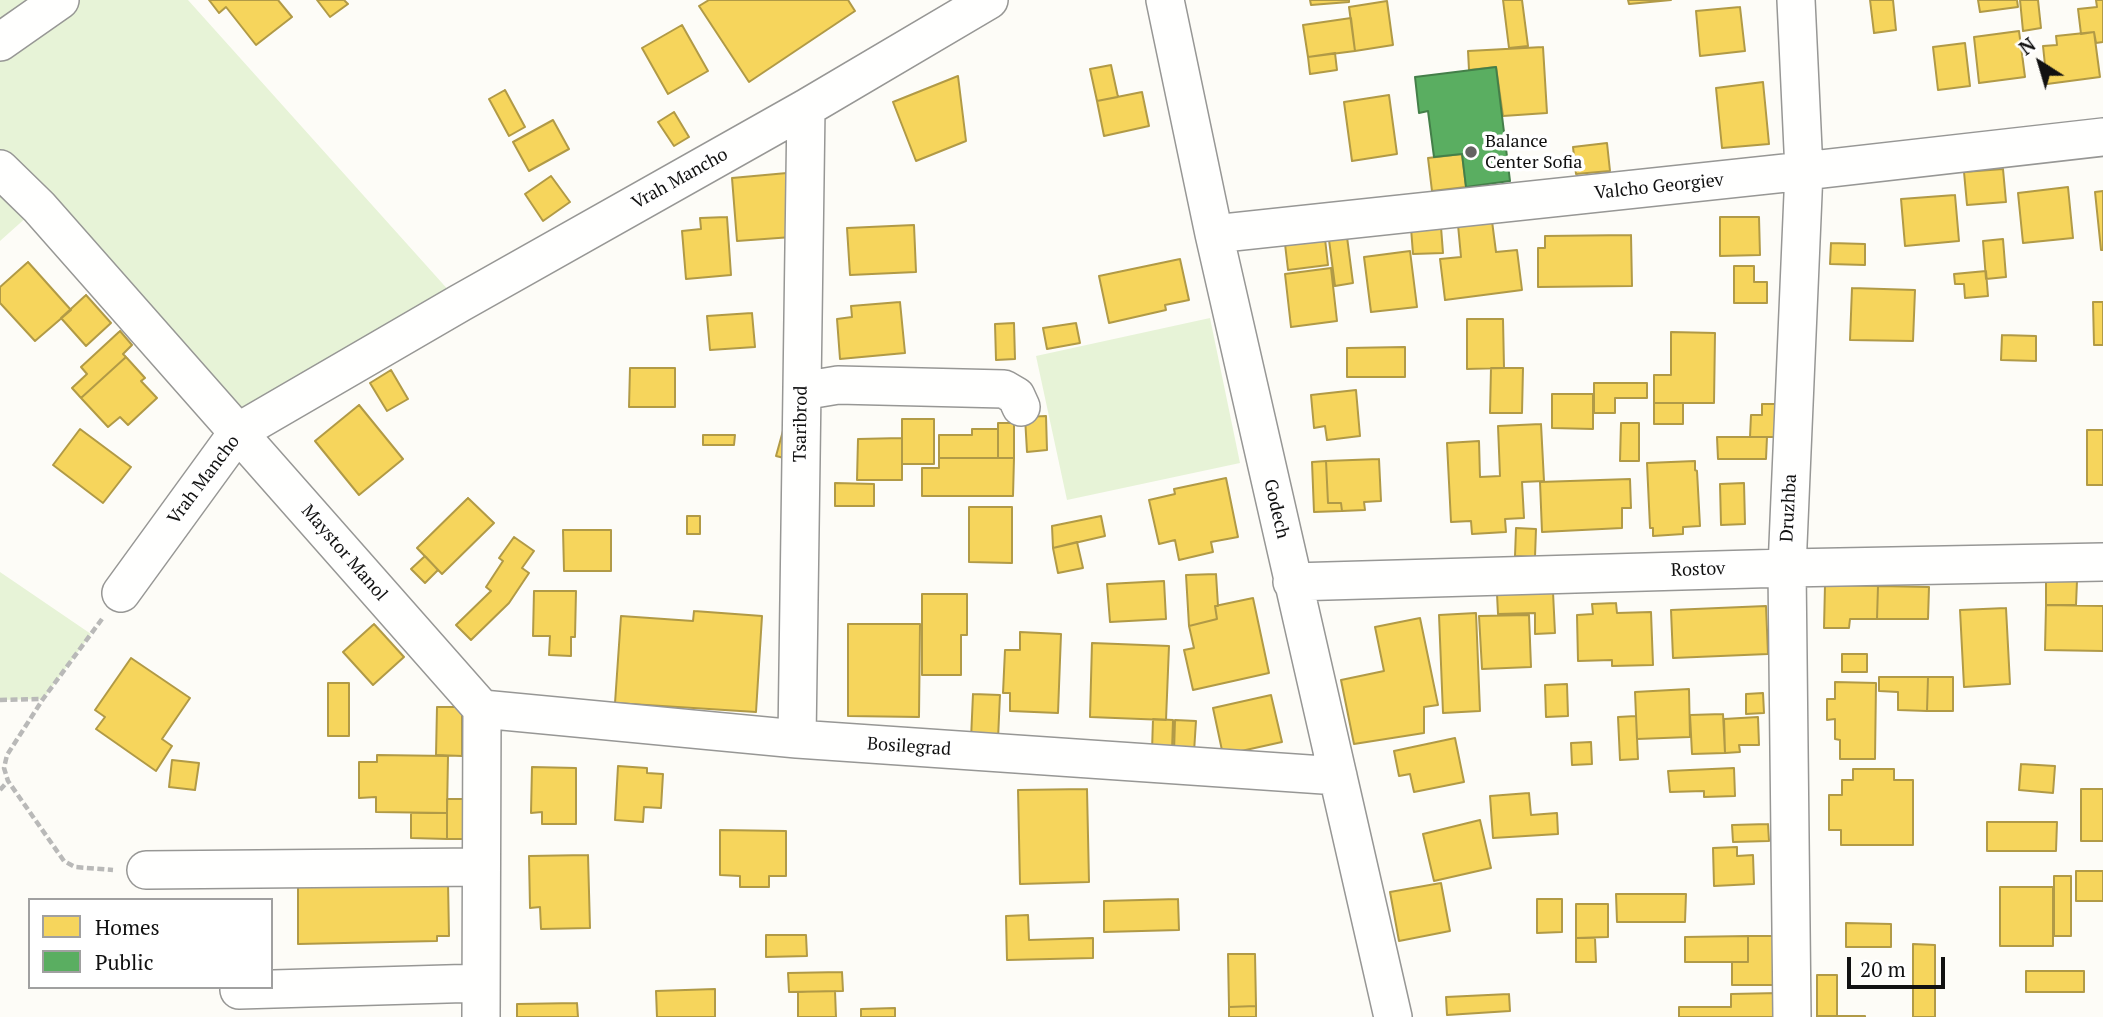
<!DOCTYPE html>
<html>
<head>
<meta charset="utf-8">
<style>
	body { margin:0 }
	#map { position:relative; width:2103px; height:1017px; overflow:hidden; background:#fdfcf7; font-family:"PT Serif",serif }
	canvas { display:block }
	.legend { position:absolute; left:28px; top:898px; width:245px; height:91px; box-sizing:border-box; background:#fff; border:2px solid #a0a0a0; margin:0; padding:9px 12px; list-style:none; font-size:21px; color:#111 }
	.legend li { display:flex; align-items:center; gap:14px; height:35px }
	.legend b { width:35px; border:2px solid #a0a0a0 }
	.north { position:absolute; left:2005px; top:28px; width:70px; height:70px; -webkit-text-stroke:5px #fff; paint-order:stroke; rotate:323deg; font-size:19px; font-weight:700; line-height:28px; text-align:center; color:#111 }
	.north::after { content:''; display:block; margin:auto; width:24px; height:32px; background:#111; clip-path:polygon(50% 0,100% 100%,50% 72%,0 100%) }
	.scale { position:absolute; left:1847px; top:957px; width:98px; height:32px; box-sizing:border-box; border:4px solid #111; border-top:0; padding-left:9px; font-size:21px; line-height:24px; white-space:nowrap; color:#111; -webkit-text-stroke:5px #fff; paint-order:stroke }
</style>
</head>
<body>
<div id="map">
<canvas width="2103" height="1017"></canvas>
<ul class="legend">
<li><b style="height:19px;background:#f6d55c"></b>Homes</li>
<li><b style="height:19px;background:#5aae61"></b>Public</li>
</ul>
<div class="north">N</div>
<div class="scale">20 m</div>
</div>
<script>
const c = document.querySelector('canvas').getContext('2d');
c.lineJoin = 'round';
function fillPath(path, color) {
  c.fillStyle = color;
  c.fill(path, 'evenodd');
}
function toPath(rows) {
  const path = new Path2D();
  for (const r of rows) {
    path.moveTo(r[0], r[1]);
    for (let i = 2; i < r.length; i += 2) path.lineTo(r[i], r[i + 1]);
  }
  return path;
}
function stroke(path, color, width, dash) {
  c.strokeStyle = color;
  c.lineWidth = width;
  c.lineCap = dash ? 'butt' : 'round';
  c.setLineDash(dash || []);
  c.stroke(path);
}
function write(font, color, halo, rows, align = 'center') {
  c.font = font + ' "PT Serif",serif';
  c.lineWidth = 7;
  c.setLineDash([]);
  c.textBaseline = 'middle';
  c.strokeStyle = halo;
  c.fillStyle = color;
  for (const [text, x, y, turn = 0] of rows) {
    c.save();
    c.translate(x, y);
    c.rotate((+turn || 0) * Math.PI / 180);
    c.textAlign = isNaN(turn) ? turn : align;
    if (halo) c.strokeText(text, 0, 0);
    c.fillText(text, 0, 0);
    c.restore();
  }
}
fillPath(toPath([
	[0,0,188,0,460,303,238,432,38,207,0,241],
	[1210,318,1240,463,1067,500,1036,356],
	[0,572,91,634,43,699,0,700]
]), '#e7f3d7');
const homes = toPath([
	[209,0,278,0,292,17,256,45,226,7,219,13,209,0],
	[317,0,344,0,348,4,330,17,317,0],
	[709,0,848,0,855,11,749,82,699,6,709,0],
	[1310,0,1349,0,1349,2,1311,5,1310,0],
	[1503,0,1522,0,1528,46,1509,48,1503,0],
	[1628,0,1671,0,1629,4,1628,0],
	[1870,0,1893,0,1896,30,1874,33,1870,0],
	[1978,0,2017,0,2018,7,1980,12,1978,0],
	[2020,0,2038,0,2041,28,2023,31,2020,0],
	[2096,0,2103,0,2103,42,2096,43,2094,32,2081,34,2078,9,2097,7,2096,0],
	[1387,1,1393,45,1355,51,1349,7,1387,1],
	[1740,7,1745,51,1700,56,1696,11,1740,7],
	[1351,18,1355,51,1308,57,1303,25,1351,18],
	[682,25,708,71,668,94,642,48,682,25],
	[2019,31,2025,77,1979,83,1974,37,2019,31],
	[2094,32,2100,77,2047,84,2043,46,2057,45,2056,36,2094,32],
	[1965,43,1970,86,1938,90,1933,47,1965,43],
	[1543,47,1547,113,1503,116,1496,67,1469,70,1468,51,1543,47],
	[1335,53,1337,70,1310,74,1308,57,1335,53],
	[1111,65,1118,97,1097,101,1090,69,1111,65],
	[958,76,966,141,916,161,893,102,958,76],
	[1763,82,1769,144,1722,148,1716,88,1763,82],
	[505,90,525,127,509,136,489,99,505,90],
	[1142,92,1149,126,1104,136,1097,101,1142,92],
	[1389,95,1397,154,1352,161,1344,102,1389,95],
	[674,112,689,137,674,146,658,122,674,112],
	[553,120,569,149,529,171,513,142,553,120],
	[1607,143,1610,171,1576,174,1573,147,1607,143],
	[1462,154,1466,187,1432,191,1428,158,1462,154],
	[2003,169,2006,202,1967,205,1964,172,2003,169],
	[787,173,792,237,737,241,732,178,787,173],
	[551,176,570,202,543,221,525,194,551,176],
	[2068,187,2073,238,2023,243,2018,193,2068,187],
	[2103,191,2103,250,2101,250,2095,192,2103,191],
	[1955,195,1959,241,1905,246,1901,199,1955,195],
	[727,217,731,275,686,279,682,231,701,229,700,218,727,217],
	[1720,217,1759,217,1760,255,1720,256,1720,217],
	[1492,221,1496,252,1517,250,1522,290,1445,300,1440,259,1461,257,1458,225,1492,221],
	[914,225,916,272,850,275,847,228,914,225],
	[1441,227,1443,253,1413,254,1411,228,1441,227],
	[1631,235,1632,286,1538,287,1538,248,1545,248,1545,236,1631,235],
	[1347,237,1353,283,1335,286,1329,240,1347,237],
	[1325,239,1328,265,1288,270,1285,244,1325,239],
	[2003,239,2006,277,1986,279,1983,241,2003,239],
	[1831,243,1865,244,1865,265,1830,264,1831,243],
	[1410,251,1417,307,1371,312,1364,257,1410,251],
	[1180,259,1189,300,1165,305,1166,310,1109,323,1099,276,1180,259],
	[28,262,71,310,35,341,0,303,0,287,28,262],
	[1734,266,1754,266,1754,282,1767,282,1767,303,1734,303,1734,266],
	[1331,268,1337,321,1291,327,1285,274,1331,268],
	[1986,271,1988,296,1965,298,1964,284,1955,284,1954,274,1986,271],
	[1852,288,1915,290,1913,341,1850,340,1852,288],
	[86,295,111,323,86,346,61,318,86,295],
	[900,302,905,353,840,359,837,319,852,317,851,306,900,302],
	[2093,302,2103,302,2103,345,2094,345,2093,302],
	[752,313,755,347,710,350,707,316,752,313],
	[1467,319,1503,319,1504,368,1467,369,1467,319],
	[1014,323,1015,359,996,360,995,324,1014,323],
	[1076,323,1080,343,1047,349,1043,328,1076,323],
	[120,331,132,345,123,354,126,357,81,398,72,388,87,374,81,367,120,331],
	[1671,332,1715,333,1714,403,1654,403,1654,375,1671,375,1671,332],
	[2002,335,2036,336,2036,361,2001,360,2002,335],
	[1405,347,1405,377,1347,377,1347,348,1405,347],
	[126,357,145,378,141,381,157,398,128,425,120,417,108,427,81,398,126,357],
	[630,368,675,368,675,407,629,407,630,368],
	[1491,368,1523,368,1522,413,1490,413,1491,368],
	[391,370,408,399,387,411,370,383,391,370],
	[1594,383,1647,383,1647,398,1615,398,1615,413,1594,413,1594,383],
	[1356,390,1360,436,1327,440,1325,426,1314,428,1311,395,1356,390],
	[1552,394,1593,394,1593,429,1552,428,1552,394],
	[1654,403,1683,403,1683,424,1654,424,1654,403],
	[1762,404,1781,404,1781,437,1750,437,1751,415,1762,415,1762,404],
	[359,405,403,459,359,495,315,441,359,405],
	[1046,416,1047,450,1027,452,1025,417,1046,416],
	[902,419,934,419,934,464,902,464,902,419],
	[786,420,788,459,776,456,786,420],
	[998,423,1014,423,1014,458,998,458,998,423],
	[1621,423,1639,423,1639,461,1620,461,1621,423],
	[1541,424,1544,481,1522,482,1524,518,1505,519,1506,532,1472,534,1471,521,1451,522,1447,443,1479,441,1480,477,1500,476,1498,426,1541,424],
	[80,429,131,467,103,503,53,465,80,429],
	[972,429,998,429,998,458,939,458,939,435,972,435,972,429],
	[2087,430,2103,430,2103,485,2087,485,2087,430],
	[703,435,735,435,734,445,703,445,703,435],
	[1717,437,1767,437,1766,459,1718,459,1717,437],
	[902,438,902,480,857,480,858,439,902,438],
	[939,458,1014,458,1013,496,922,496,922,468,939,468,939,458],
	[1379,459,1381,501,1364,502,1365,510,1342,511,1341,503,1328,503,1326,461,1379,459],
	[1326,461,1328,503,1341,503,1342,511,1314,512,1312,462,1326,461],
	[1695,461,1695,470,1697,471,1700,526,1683,527,1683,534,1653,536,1653,528,1650,528,1647,463,1695,461],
	[1226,478,1238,537,1211,542,1213,552,1179,560,1175,540,1159,544,1149,500,1175,494,1174,489,1226,478],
	[1630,479,1631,508,1622,508,1622,528,1542,532,1540,482,1630,479],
	[835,483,874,484,874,506,835,506,835,483],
	[1744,483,1745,524,1721,525,1720,484,1744,483],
	[468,498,494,523,442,574,417,548,468,498],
	[969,507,1012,507,1012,563,969,562,969,507],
	[687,516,700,516,700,534,687,534,687,516],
	[1101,516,1105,536,1053,548,1052,526,1101,516],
	[1516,528,1536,529,1535,557,1515,556,1516,528],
	[563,530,611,530,611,571,564,571,563,530],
	[514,537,534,551,522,568,529,573,509,603,471,640,456,625,491,591,486,587,503,561,499,558,514,537],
	[1077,542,1083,568,1058,573,1053,548,1077,542],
	[425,556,438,570,425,583,411,569,425,556],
	[1216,574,1218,606,1215,606,1217,619,1189,626,1186,575,1216,574],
	[1164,581,1166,619,1110,622,1107,584,1164,581],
	[2046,581,2077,581,2076,605,2046,605,2046,581],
	[1825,585,1878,586,1877,619,1850,619,1849,628,1824,628,1825,585],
	[1878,586,1929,587,1928,619,1877,619,1878,586],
	[534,591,576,591,575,637,571,637,571,656,549,655,550,636,533,636,534,591],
	[1553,592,1555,633,1535,634,1535,613,1498,614,1497,594,1553,592],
	[922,594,967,594,967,635,961,635,961,675,922,675,922,594],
	[1253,598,1269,673,1193,690,1184,650,1194,648,1189,626,1217,619,1215,606,1253,598],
	[1616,603,1617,613,1651,612,1653,665,1612,666,1612,660,1578,661,1577,615,1593,614,1592,604,1616,603],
	[2046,605,2103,606,2103,651,2045,650,2046,605],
	[1766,606,1768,654,1673,658,1671,610,1766,606],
	[2006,608,2010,684,1964,687,1960,610,2006,608],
	[694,611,762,616,756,712,615,703,621,616,693,621,694,611],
	[1476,613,1480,711,1443,713,1439,615,1476,613],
	[1529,615,1531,667,1482,669,1479,616,1529,615],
	[1420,618,1438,705,1424,707,1424,733,1354,744,1341,680,1384,671,1375,627,1420,618],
	[374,624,404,657,373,685,343,652,374,624],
	[848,624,920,624,919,717,848,716,848,624],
	[1020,632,1061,634,1058,713,1010,711,1010,693,1003,693,1005,650,1020,650,1020,632],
	[1092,643,1169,646,1166,720,1090,717,1092,643],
	[1842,654,1867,654,1867,672,1842,672,1842,654],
	[131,658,190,698,162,739,172,746,156,771,96,729,105,717,95,710,131,658],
	[1879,677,1928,677,1927,711,1898,710,1898,692,1879,691,1879,677],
	[1928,677,1953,677,1953,711,1927,711,1928,677],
	[1835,682,1876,683,1875,759,1840,759,1840,740,1835,739,1835,719,1827,720,1827,699,1835,699,1835,682],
	[328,683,349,683,349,736,328,736,328,683],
	[1567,684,1568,716,1546,717,1545,685,1567,684],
	[1689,689,1690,737,1637,739,1635,692,1689,689],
	[1763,693,1764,713,1746,714,1746,694,1763,693],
	[973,694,1000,695,998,739,971,739,973,694],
	[1271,695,1282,742,1223,755,1213,708,1271,695],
	[437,707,462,707,462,756,436,755,437,707],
	[1723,714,1725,753,1692,754,1690,715,1723,714],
	[1636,716,1638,759,1620,760,1618,717,1636,716],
	[1758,717,1759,745,1739,745,1740,752,1725,753,1724,719,1758,717],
	[1153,719,1173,720,1172,751,1152,751,1153,719],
	[1175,720,1196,721,1194,752,1174,752,1175,720],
	[1455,738,1464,782,1414,792,1410,774,1399,776,1394,751,1455,738],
	[1591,742,1592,764,1572,765,1571,743,1591,742],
	[377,755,448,756,447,813,376,812,376,797,359,798,359,762,377,762,377,755],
	[172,760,199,763,195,790,169,787,172,760],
	[2021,764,2055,766,2053,793,2019,790,2021,764],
	[618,766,647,768,647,773,663,774,661,808,644,807,643,822,615,820,618,766],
	[532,767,576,768,576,824,542,824,542,812,531,813,532,767],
	[1734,768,1735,796,1704,797,1704,791,1670,792,1668,771,1734,768],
	[1853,769,1894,769,1894,780,1913,780,1913,845,1841,845,1841,830,1829,830,1829,795,1842,795,1842,780,1853,780,1853,769],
	[1087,789,1089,882,1020,884,1018,790,1087,789],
	[2081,789,2103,789,2103,841,2081,841,2081,789],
	[1529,793,1531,815,1557,813,1558,834,1493,838,1490,796,1529,793],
	[447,799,470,799,470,839,447,839,447,799],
	[411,813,447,813,447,839,411,838,411,813],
	[1480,820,1491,868,1434,881,1423,834,1480,820],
	[1987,822,2057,822,2056,851,1987,851,1987,822],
	[1768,824,1769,841,1733,842,1732,825,1768,824],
	[720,830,786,831,786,876,769,876,769,887,740,887,740,876,720,875,720,830],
	[1737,847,1737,856,1753,855,1754,884,1714,886,1713,848,1737,847],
	[588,855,590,928,541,929,540,907,530,908,529,856,588,855],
	[2076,871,2103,871,2103,901,2076,901,2076,871],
	[2054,876,2071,876,2071,936,2054,936,2054,876],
	[298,880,448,882,449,936,437,936,437,941,298,944,298,880],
	[1441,883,1450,931,1399,941,1390,892,1441,883],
	[2000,887,2053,887,2053,946,2000,946,2000,887],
	[1616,894,1686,894,1685,922,1617,922,1616,894],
	[1178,899,1179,930,1104,932,1104,901,1178,899],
	[1537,899,1562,899,1562,932,1537,933,1537,899],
	[1576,904,1608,904,1608,937,1576,938,1576,904],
	[1028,915,1029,940,1093,938,1093,958,1007,960,1006,916,1028,915],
	[1846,923,1891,924,1891,947,1846,947,1846,923],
	[766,935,806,935,807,956,766,957,766,935],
	[1748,936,1748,962,1685,962,1685,937,1748,936],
	[1748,936,1780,936,1780,985,1732,985,1732,962,1748,962,1748,936],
	[1576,938,1595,938,1596,962,1576,962,1576,938],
	[1913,944,1935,945,1935,1017,1913,1017,1913,944],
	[1228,954,1255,954,1256,1006,1229,1007,1228,954],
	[2026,971,2084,971,2084,992,2026,992,2026,971],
	[842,972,843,991,789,992,788,973,842,972],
	[1817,975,1837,975,1837,1016,1817,1016,1817,975],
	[715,989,715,1017,657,1017,656,991,715,989],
	[835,991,836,1017,798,1017,798,992,835,991],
	[1779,993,1779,1017,1679,1017,1679,1007,1731,1007,1731,994,1779,993],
	[1509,994,1510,1011,1447,1015,1446,997,1509,994],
	[577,1003,578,1017,517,1017,517,1004,577,1003],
	[1256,1006,1256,1017,1229,1017,1229,1007,1256,1006],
	[895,1008,895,1017,861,1017,861,1009,895,1008],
	[1817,1016,1865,1016,1865,1017,1817,1017,1817,1016]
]);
fillPath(homes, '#f6d55c');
stroke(homes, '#b19a46', 2);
const public = toPath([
	[1496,67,1510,181,1466,187,1462,154,1434,157,1428,111,1419,113,1415,77,1496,67]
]);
fillPath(public, '#5aae61');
stroke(public, '#447f49', 2);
const minor = toPath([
	[1165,0,1214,234,1393,1017],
	[0,42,60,0],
	[0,169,39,207,482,709,481,1017],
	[1214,234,1804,171,2103,137],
	[802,391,838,385,1004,389,1016,396,1021,407],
	[1292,582,1787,568,2103,562],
	[121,593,238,432,460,303,806,108,989,0],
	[482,709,797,739,1338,776],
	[797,739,806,108],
	[146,870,481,867],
	[239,990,481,983],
	[1792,1017,1787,568,1804,171,1796,0]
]);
stroke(minor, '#979795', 40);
stroke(toPath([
	[102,619,43,699,7,755,4,768,8,781,64,861,75,867,113,870],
	[0,700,43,699],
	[0,790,8,781]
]), '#b9b9b8', 4.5, [7, 3.5]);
stroke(minor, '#fffffe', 37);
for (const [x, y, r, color] of [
	[1471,152,7,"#646362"]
]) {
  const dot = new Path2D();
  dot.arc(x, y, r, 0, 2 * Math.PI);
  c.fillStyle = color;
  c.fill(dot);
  stroke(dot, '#fff', 2.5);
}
write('18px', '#111', '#fff', [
	["Balance",1485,142],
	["Center Sofia",1485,163]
], 'left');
write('18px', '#111', '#fff', [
	["Vrah Mancho",680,179,-29],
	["Valcho Georgiev",1659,187,-6],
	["Tsaribrod",801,424,-89],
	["Vrah Mancho",204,480,-53],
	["Druzhba",1789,508,-87],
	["Godech",1276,509,77],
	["Maystor Manol",344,553,49],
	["Rostov",1698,570,-2],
	["Bosilegrad",909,747,4]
]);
</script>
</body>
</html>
